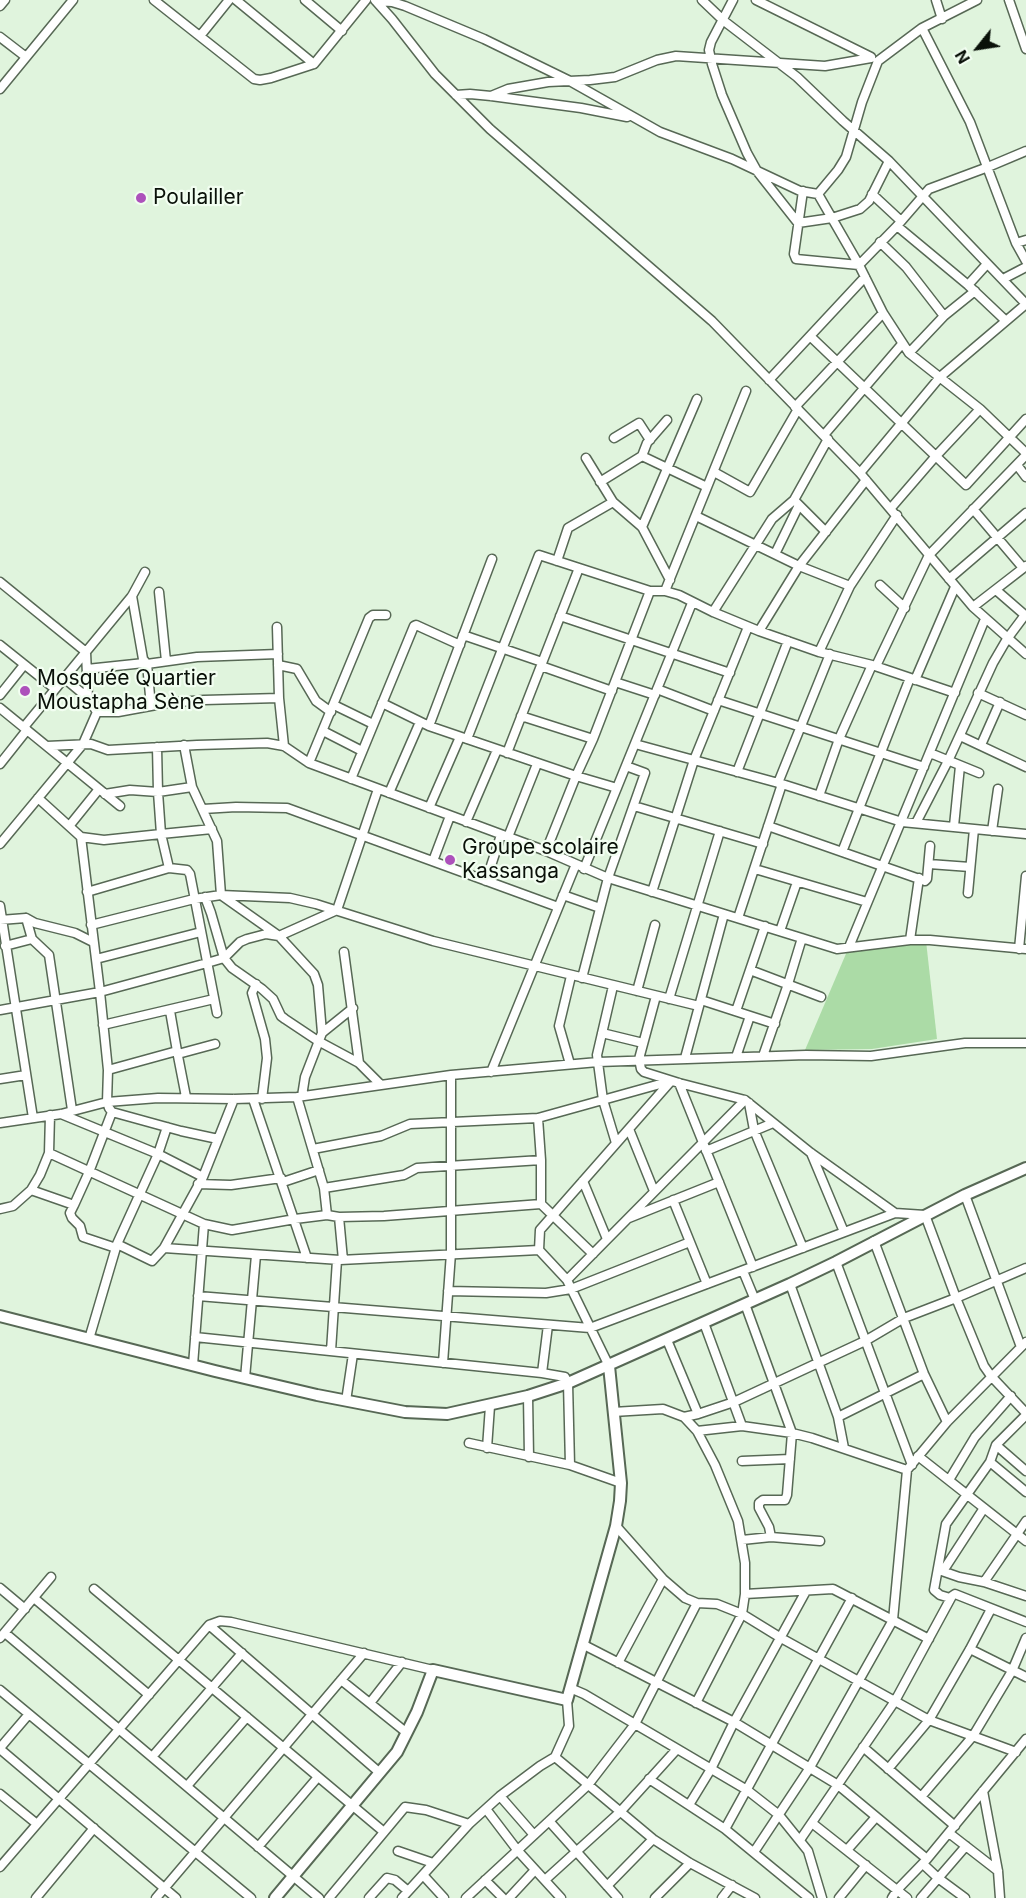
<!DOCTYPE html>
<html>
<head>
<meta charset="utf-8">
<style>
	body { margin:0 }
	#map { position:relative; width:1026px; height:1898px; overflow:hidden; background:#e0f4dd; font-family:Inter,sans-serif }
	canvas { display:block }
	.north { position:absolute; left:948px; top:18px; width:60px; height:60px; -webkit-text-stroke:4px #f2fef1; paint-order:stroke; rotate:240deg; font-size:16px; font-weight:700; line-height:24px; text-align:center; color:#0a1109 }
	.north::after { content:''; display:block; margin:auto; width:21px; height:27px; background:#0a1109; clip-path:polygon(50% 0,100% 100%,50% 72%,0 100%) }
</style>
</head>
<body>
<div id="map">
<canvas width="1026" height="1898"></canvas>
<div class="north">N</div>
</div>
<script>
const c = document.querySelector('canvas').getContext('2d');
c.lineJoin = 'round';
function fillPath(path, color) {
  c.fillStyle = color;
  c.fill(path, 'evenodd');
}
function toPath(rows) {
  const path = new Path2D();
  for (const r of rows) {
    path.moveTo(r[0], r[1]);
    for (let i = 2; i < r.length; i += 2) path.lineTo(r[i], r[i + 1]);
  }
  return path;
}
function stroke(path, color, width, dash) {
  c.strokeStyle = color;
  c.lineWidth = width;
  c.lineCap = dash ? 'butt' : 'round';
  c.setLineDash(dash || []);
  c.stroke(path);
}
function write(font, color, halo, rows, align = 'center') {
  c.font = font + ' Inter,sans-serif';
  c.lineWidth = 4.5;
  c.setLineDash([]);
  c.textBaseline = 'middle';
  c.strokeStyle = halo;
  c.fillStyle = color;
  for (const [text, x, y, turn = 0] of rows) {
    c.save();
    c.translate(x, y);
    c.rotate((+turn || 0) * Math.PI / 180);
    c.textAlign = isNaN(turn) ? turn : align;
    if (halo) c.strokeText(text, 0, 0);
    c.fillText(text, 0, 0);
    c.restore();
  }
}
fillPath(toPath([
	[926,941,937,1039,872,1049,805,1050,848,949]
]), '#abdba6');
const minor = toPath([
	[154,0,254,79,260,80,271,78,314,64,366,0],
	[236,0,314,64],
	[305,0,342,31],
	[375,0,392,19,435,74,490,129,712,321,860,473,973,607,1026,654],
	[702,0,724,21,797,77,843,121,889,161,1026,304],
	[733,0,711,42,709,50,712,64,722,95,747,153,757,171,798,223,832,218,860,209,869,201,889,161],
	[756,0,871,57],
	[936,0,942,19],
	[977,0,922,28,878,61,862,102,846,157,838,170,818,194,859,265,883,313,909,353,980,409,1026,453],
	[1009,0,1026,49],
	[376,1,392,2,405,6,484,39,568,80,660,132,732,159,800,191,818,194],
	[0,6,5,0],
	[922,28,970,122,1016,243,1026,261],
	[200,36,229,0],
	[0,37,26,57],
	[0,89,73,0],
	[456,95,470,94,491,96,581,108,627,117],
	[491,96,508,89,548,82,590,80,615,77,657,60,676,56,825,66,871,58],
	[803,191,794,254,796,259,859,265,897,226,929,189,988,167,1026,151],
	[872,194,901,221],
	[897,226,968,285,1006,321],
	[880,242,906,267,944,316],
	[1016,243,1026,240],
	[1003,279,1026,267],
	[968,285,987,264],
	[810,336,966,485,1026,419],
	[909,353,944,316,975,291],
	[769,380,865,277],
	[795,407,883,313],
	[824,435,902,344],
	[614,438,639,423,650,440],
	[642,456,707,487],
	[586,458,613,502,642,527,670,580],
	[1017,465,1026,477],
	[714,472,750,492,798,409],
	[860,473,940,377,1026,304],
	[600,482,642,456,647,443,667,420],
	[796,502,826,532],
	[891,508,935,457,980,409],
	[973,509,1023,568],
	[696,516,799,566,850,586],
	[642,527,697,399],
	[775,554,799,505],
	[557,561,568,528,613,502],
	[949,579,1026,513],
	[0,582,86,652,88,698],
	[880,585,905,608],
	[996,590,1026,616],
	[665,591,746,391],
	[159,592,166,661],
	[132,596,143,659,147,664,151,706],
	[973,607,1026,566],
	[713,612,772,519,794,500,828,439],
	[560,616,730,673],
	[277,627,279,698,284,746],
	[759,631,799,566,866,480],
	[463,635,542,662],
	[0,645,55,689],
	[819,652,850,586,897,515],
	[147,664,197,657,278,654],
	[278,665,297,669,316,701,331,712],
	[541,666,612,691],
	[876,666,929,555,1026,455],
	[87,669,144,663],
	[64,678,88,698,97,712],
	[915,680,955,587],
	[615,682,655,695],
	[657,689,714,711],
	[978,693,1026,715],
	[0,695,24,665],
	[718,700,924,767],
	[382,703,429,726,576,776,617,788],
	[334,705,373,724],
	[0,708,120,806],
	[97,712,118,712,167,703,204,700,279,698],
	[521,716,593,739],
	[429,726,492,559],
	[24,727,132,596,145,572],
	[323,731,362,751],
	[960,736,1026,767],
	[467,739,539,555,650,591,665,591,679,595,713,612,759,631,819,652,872,665,955,693],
	[635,744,782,784,902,822,1026,834],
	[184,745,192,787,217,841,221,895],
	[981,745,1000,702],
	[47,746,91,744,108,750,197,745,267,743,284,746,309,763,546,851,608,878,837,949,910,940,930,940,1026,949],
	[157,747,158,792,192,787],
	[507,753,579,568],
	[930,753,979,773],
	[309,763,369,618,373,615,386,615],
	[0,764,27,730],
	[737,772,788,641],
	[351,779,414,626,416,625,460,645],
	[778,783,830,654],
	[389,793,420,722],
	[105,794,130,790,158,792,161,834,212,829],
	[819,796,839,739,872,665],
	[38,798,81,837,104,840,161,834,169,868],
	[634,806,763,844],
	[429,808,460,737],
	[203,809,236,807,287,808,558,907],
	[466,822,497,750],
	[916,823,948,761,993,663,1007,639,1025,615],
	[70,825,99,789],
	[768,826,925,881,927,879,930,846],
	[954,826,960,766],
	[992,831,998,789],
	[81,837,100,992,108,1070,107,1102,109,1108,112,1112,181,1131,218,1139],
	[508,837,537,764],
	[0,844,83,744,97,712],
	[546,851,576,776,593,739,650,591],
	[842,852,910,678],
	[433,861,450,816],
	[929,864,970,867],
	[584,869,692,603],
	[755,869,867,902],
	[486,881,501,835],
	[87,892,169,868,187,870,190,874,217,1013],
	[652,892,694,760,748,627],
	[968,893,974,829],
	[221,895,279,936,314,974,318,985,322,1033],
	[563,895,600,908],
	[205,897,211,913,224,958,232,968,262,989,273,999,281,1016,285,1019,318,1041,359,1063,380,1084],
	[0,906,33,1118],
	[26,918,32,939,49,955,72,1110],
	[738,918,782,784],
	[0,920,26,918,35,923,75,933,93,942],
	[91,925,194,899,221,895,290,898,316,904,433,941,699,1006],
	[780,931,797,882],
	[910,940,919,878],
	[5,946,32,939],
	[849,947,985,619],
	[1019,949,1026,876],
	[344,952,359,1063],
	[96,959,201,932],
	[750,970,821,997],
	[582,978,608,878,645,773,626,766],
	[256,984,252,993,265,1039,267,1058,262,1099],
	[613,986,597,1055,603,1100,616,1143],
	[637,991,655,925],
	[656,996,639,1059,641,1069,644,1072,679,1083,745,1100,811,1153,895,1213],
	[669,999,720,831],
	[701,1000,775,1024],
	[0,1010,100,992,207,963,224,958,240,942,247,939,266,934,279,936,337,910,378,789],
	[170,1011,177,1051],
	[736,1011,765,926],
	[103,1025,214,999],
	[602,1033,643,1043],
	[178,1054,215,1044],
	[763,1056,788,984,802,938],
	[736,1057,750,1016],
	[685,1058,724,914],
	[570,1064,559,1026,571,976],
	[108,1070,177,1051,186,1097],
	[491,1072,576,864],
	[0,1079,26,1075],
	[679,1083,753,1267],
	[302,1096,305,1077,322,1033,353,1008],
	[297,1097,324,1188,327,1215],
	[253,1099,307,1258],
	[749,1103,754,1130,803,1248],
	[61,1114,158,1154,203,1177],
	[538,1118,541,1160,541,1204,593,1254],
	[0,1123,61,1114,107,1102,158,1098,234,1099,297,1097,451,1075,598,1062,806,1055,871,1056,965,1043,1026,1043],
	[629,1129,654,1191],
	[313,1149,381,1136,410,1124,538,1118,671,1081,540,1230,539,1250,567,1280,609,1366],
	[706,1151,773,1123],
	[49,1153,204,1224,232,1230,295,1219,327,1215,339,1217,384,1216,541,1204],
	[811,1153,844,1232],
	[583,1181,607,1239],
	[283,1182,319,1170],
	[198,1184,231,1185,281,1178],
	[324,1188,404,1175,417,1168,541,1160],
	[31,1190,74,1205,89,1172,112,1112],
	[965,1195,1021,1347],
	[673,1200,707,1284],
	[74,1205,70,1213,72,1218,80,1226,83,1237,116,1248],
	[0,1209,13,1206,31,1190,40,1175,49,1153,50,1115],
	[339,1217,343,1260],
	[629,1218,719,1182],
	[874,1241,924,1374,947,1422],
	[117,1244,152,1261,164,1248,203,1177,234,1099],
	[164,1248,340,1260,539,1250],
	[836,1262,912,1465],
	[743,1271,755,1300],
	[567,1280,745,1100],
	[790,1284,838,1417,844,1448],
	[448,1291,546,1293,571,1289,690,1242],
	[198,1296,590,1328,895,1213,925,1215,956,1298,984,1366,991,1376,1026,1413],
	[745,1304,792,1433,787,1495,785,1500,763,1500,759,1503,759,1508,769,1527,771,1537],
	[704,1323,742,1426],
	[195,1337,542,1373,565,1377,568,1383,570,1465],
	[89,1339,117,1244,158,1154,167,1127],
	[667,1340,698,1414],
	[331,1351,337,1260],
	[443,1363,451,1253,451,1075],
	[193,1365,204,1224],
	[542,1373,548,1325],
	[245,1378,256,1255],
	[528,1396,529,1457],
	[346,1401,353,1354],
	[613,1412,663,1409,684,1417,698,1414,734,1402,865,1341,904,1318,956,1298,1026,1268],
	[684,1417,697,1431,715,1465,738,1521,745,1563,745,1594],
	[838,1417,924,1374],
	[697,1431,742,1426,792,1433,812,1438,907,1470],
	[469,1443,570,1465,621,1483],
	[996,1445,1026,1471],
	[487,1448,490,1406],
	[918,1456,1026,1541],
	[742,1461,790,1459],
	[990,1462,1026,1492],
	[949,1480,975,1437,1011,1396],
	[616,1526,663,1579,685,1598,697,1603,717,1604,742,1614,781,1638,929,1720,1016,1752],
	[742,1540,771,1537,820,1541],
	[939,1570,959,1577,984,1582,1026,1596],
	[943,1571,984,1508],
	[984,1582,1026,1521],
	[0,1588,25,1609],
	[94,1589,384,1832],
	[34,1598,149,1695],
	[950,1598,940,1595,934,1590,946,1524,990,1462,996,1445,1026,1415],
	[209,1625,380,1773],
	[5,1633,319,1898],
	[0,1638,51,1577],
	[582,1644,734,1722,838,1785,927,1859],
	[970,1649,1026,1677],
	[618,1663,663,1579],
	[341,1680,407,1733],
	[570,1688,584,1694,747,1790,779,1815,808,1851,822,1898],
	[0,1690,251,1898],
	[370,1703,402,1662],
	[696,1703,742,1614,745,1594,833,1589,929,1639],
	[863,1747,955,1826],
	[0,1748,29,1714],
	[0,1749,176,1898],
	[152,1757,242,1653],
	[555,1757,653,1839,690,1863,755,1898],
	[888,1769,929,1720,970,1649,991,1609],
	[649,1779,725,1829,809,1898],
	[187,1786,247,1717],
	[983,1791,998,1871,1000,1898],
	[0,1794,37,1824],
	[500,1796,534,1835],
	[921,1797,973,1736,1012,1671,1026,1638],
	[689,1805,711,1769,734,1722,806,1591],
	[486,1809,518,1851,561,1898],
	[549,1821,618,1898],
	[812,1823,907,1898],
	[725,1829,852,1598],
	[949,1833,998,1871],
	[800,1840,895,1701,952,1596,955,1594,1026,1622],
	[258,1847,318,1777],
	[847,1850,876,1817],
	[398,1851,433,1863],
	[754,1852,809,1769,893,1620,907,1470,947,1422,1026,1342],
	[923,1864,938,1878,965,1898],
	[0,1867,209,1625,220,1621,231,1622,433,1670],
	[423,1875,444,1898],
	[485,1880,503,1898],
	[545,1880,620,1812,677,1749],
	[607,1886,653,1839],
	[36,1898,94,1828],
	[156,1898,364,1653],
	[329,1898,405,1807,426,1810,469,1824],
	[369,1898,387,1878,395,1880,408,1891],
	[402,1898,469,1824,500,1796,540,1766,555,1757,569,1726,567,1700],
	[466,1898,588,1785,635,1724,697,1603],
	[509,1898,535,1870],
	[655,1898,690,1863],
	[722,1898,732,1885],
	[839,1898,866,1865],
	[892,1898,897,1890,927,1859,1026,1739],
	[921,1898,966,1846]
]);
const tertiary = toPath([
	[0,1316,215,1371,317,1395,405,1412,447,1414,528,1396,568,1383,790,1284,836,1262,965,1195,1026,1168],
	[275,1898,397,1752,417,1712,433,1670,567,1700,616,1526,620,1501,621,1483,609,1366]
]);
stroke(minor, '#576855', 11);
stroke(tertiary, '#576855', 14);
stroke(minor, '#fff', 8);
stroke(tertiary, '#fff', 10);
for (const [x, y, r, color] of [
	[141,198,6,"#ad51bb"],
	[25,691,6,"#ad51bb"],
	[450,860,6,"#ad51bb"]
]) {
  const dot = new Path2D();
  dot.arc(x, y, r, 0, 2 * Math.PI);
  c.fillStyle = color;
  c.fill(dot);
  stroke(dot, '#f2fef1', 2);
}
write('21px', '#0a1109', '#f2fef1', [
	["Poulailler",153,198],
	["Mosquée Quartier",37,679],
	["Moustapha Sène",37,703],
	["Groupe scolaire",462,848],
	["Kassanga",462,872]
], 'left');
</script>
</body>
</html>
